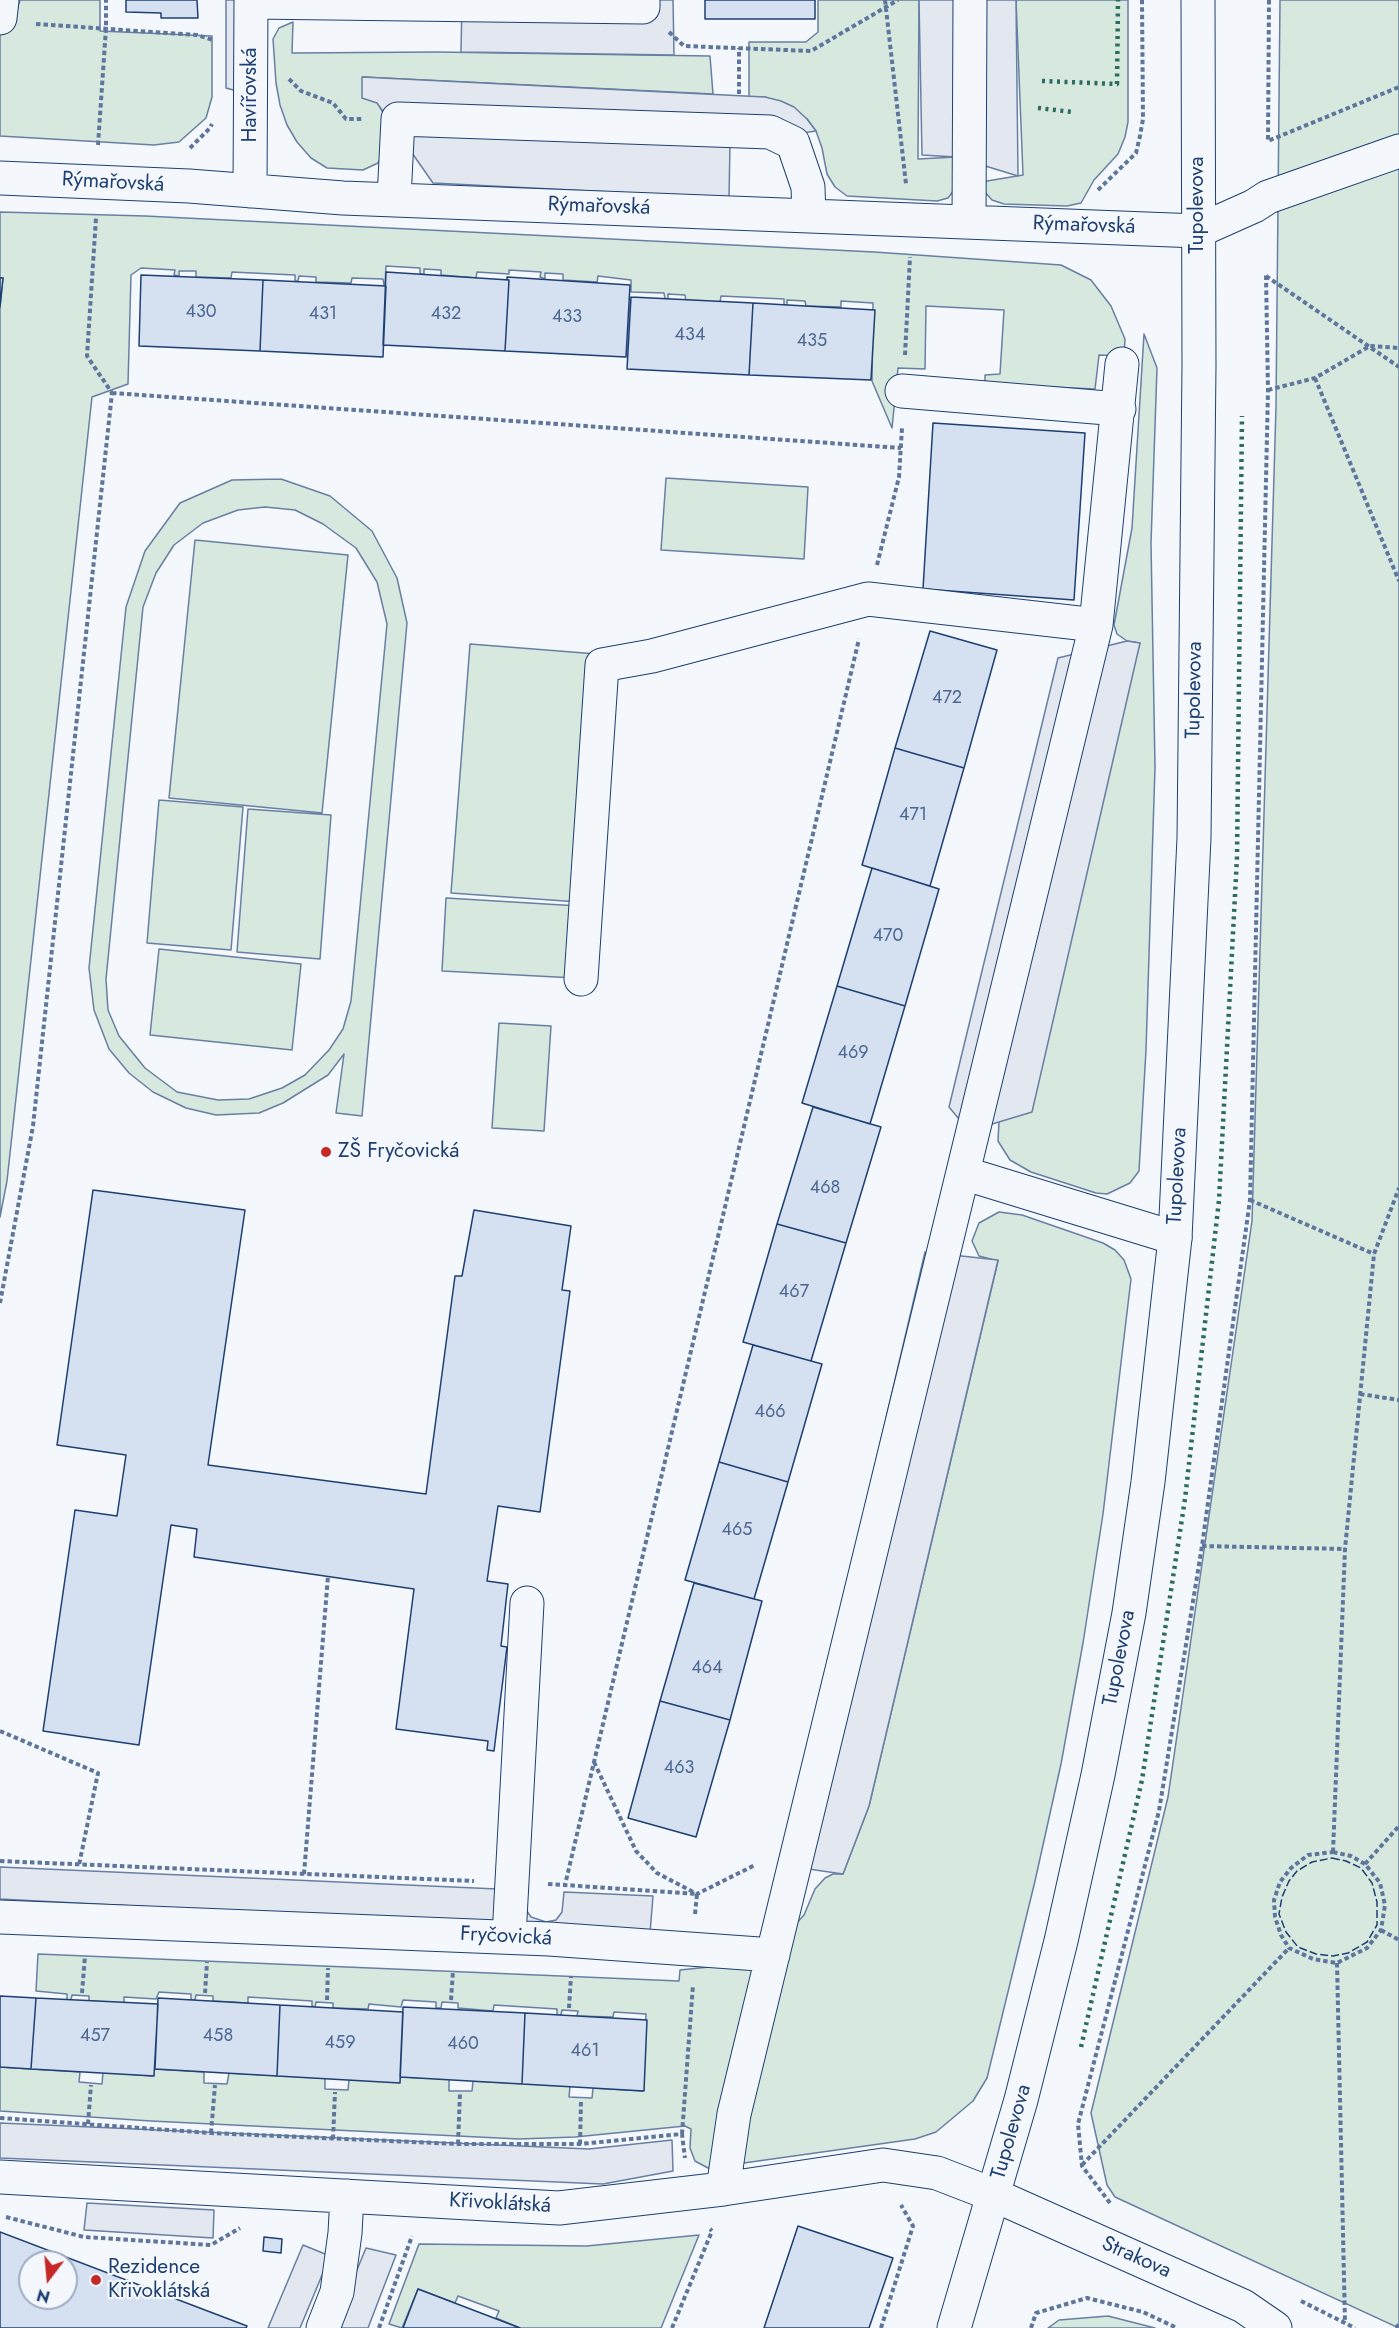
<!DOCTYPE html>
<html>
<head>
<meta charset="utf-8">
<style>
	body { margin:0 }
	#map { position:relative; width:1399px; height:2328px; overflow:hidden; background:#f4f7fb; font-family:Jost,sans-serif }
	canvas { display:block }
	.north { position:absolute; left:18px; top:2250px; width:60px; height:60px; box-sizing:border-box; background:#f4f7fb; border:2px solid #9eadc5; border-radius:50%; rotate:196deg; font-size:16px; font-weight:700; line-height:24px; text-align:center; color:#1d3f73 }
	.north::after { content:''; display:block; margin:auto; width:21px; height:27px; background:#c62828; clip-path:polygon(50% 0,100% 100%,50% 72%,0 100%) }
</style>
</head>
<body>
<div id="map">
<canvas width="1399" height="2328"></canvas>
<div class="north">N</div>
</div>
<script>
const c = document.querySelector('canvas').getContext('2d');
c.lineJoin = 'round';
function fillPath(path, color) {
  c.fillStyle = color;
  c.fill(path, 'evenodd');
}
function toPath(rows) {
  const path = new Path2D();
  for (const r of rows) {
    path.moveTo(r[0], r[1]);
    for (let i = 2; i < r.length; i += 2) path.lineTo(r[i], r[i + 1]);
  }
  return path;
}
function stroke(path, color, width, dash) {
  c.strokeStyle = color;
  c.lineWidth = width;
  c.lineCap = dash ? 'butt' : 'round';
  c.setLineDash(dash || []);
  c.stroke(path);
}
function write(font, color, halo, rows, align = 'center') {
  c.font = font + ' Jost,sans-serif';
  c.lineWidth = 4.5;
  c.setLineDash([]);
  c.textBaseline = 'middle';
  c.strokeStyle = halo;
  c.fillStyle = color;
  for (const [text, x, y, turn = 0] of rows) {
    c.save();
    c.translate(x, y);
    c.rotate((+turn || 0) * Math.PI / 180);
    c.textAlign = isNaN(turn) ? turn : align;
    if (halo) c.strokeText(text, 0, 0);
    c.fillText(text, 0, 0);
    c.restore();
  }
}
const green = toPath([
	[20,0,100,0,100,31,212,36,212,97,206,118,179,142,154,145,0,136,0,27,15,16,20,0],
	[818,0,919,0,918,159,956,157,954,190,948,198,937,201,847,196,835,187,827,174,822,148,816,131,807,119,765,97,749,97,749,42,806,42,818,32,818,0],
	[1016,0,1128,0,1128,122,1125,137,1118,154,1094,180,1081,203,1067,206,1004,204,992,200,984,191,981,182,1023,175,1016,0],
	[1280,0,1399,0,1399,2328,1115,2197,1107,2185,1091,2113,1168,1797,1252,1221,1276,407,1280,0],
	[293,22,292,53,437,52,710,56,713,94,363,77,386,118,386,150,378,163,363,170,327,168,311,158,297,142,287,125,280,105,276,83,273,39,279,28,293,22],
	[0,212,145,216,874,252,1061,265,1091,280,1111,306,1125,339,1124,356,1099,355,1095,389,985,384,985,375,1000,374,1004,310,926,306,925,369,898,368,892,428,872,381,873,303,841,301,841,307,806,306,805,301,787,300,787,306,784,305,784,299,721,296,720,302,686,301,685,295,668,294,668,299,665,299,664,293,631,292,631,280,598,276,597,282,563,280,563,274,545,273,545,279,540,277,541,272,509,270,509,274,477,272,476,278,441,275,441,270,424,269,424,274,420,274,420,268,386,266,385,285,384,285,383,279,352,278,351,283,316,282,316,277,299,276,298,281,295,281,295,275,232,272,231,278,196,277,196,271,179,271,179,276,174,275,175,270,141,268,131,275,128,384,92,397,7,1181,0,1217,0,307,3,278,0,278,0,212],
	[1144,334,1157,368,1151,543,1155,767,1146,1050,1139,1171,1130,1183,1107,1194,1096,1193,1031,1172,1010,1160,998,1141,999,1121,1140,643,1127,641,1117,634,1114,625,1132,528,1144,334],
	[666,478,808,487,804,559,661,550,666,478],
	[281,479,330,496,372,531,397,578,407,623,362,1116,336,1113,344,1054,328,1075,283,1103,259,1113,216,1115,186,1108,153,1092,129,1073,109,1049,94,1010,89,968,126,607,145,551,180,503,232,480,281,479],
	[265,507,295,510,323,524,356,548,377,582,387,624,351,1001,343,1029,329,1050,305,1075,282,1088,249,1099,218,1100,177,1092,145,1068,119,1036,108,1010,106,979,143,607,156,573,174,545,203,523,238,510,265,507],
	[195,540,348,555,322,813,169,798,195,540],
	[470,644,597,654,579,902,451,893,470,644],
	[159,800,243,807,231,950,147,943,159,800],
	[248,809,331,815,320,959,237,952,248,809],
	[446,898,579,906,575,978,442,971,446,898],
	[159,949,301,964,292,1050,150,1035,159,949],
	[499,1023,551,1026,544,1131,492,1128,499,1023],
	[999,1212,1022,1215,1103,1243,1115,1250,1124,1260,1131,1279,1103,1514,1083,1643,1061,1764,1035,1881,987,2078,973,2101,936,2132,915,2139,708,2168,695,2161,690,2148,691,2129,685,2126,575,2137,519,2139,151,2121,0,2111,0,2067,80,2072,79,2082,102,2084,103,2072,152,2076,154,2069,204,2072,204,2083,227,2084,229,2073,325,2078,325,2089,348,2090,349,2080,400,2077,449,2079,449,2091,472,2091,473,2081,570,2086,569,2097,592,2098,593,2088,643,2091,646,2014,614,2012,613,2017,577,2016,578,2011,562,2010,561,2015,557,2015,557,2009,494,2005,493,2011,458,2008,458,2003,442,2002,441,2008,436,2008,436,2002,403,2000,401,2007,369,2004,368,2009,333,2008,333,2003,316,2002,315,2007,312,2006,312,2001,248,1997,248,2003,213,2001,213,1996,196,1995,195,2000,191,2000,191,1994,159,1992,156,1999,124,1997,124,2003,89,2001,89,1996,72,1995,71,2000,67,2000,67,1994,36,1991,38,1954,679,1981,680,1970,709,1967,783,1938,804,1915,815,1889,825,1878,833,1874,843,1874,869,1806,998,1261,979,1256,972,1241,979,1223,999,1212],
	[699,2235,661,2328,520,2328,496,2318,499,2311,458,2296,455,2303,418,2289,402,2328,389,2324,419,2244,587,2246,699,2235],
	[1108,2316,1155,2328,1048,2328,1059,2320,1108,2316]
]);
fillPath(green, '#d7e8df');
stroke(green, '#687fa3', 1.5);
const parking = toPath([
	[226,0,241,0,241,92,226,88,226,0],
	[462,0,673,0,674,55,461,52,462,0],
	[919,0,1016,0,1018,176,956,157,922,155,919,0],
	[362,77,765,97,781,101,794,107,807,119,816,131,730,143,729,198,433,183,377,103,362,98,362,77],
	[1127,641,1140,643,1032,1112,969,1131,949,1107,1058,658,1127,641],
	[925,1252,998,1260,869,1806,843,1874,781,1865,925,1252],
	[0,1867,520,1890,522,1904,531,1917,546,1922,556,1920,562,1912,564,1892,653,1896,650,1933,0,1899,0,1867],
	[0,2123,589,2149,672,2140,673,2171,603,2184,0,2158,0,2123],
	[87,2203,214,2210,213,2238,84,2230,87,2203],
	[303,2245,330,2256,300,2328,268,2328,303,2245],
	[366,2248,396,2255,368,2328,333,2328,366,2248]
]);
fillPath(parking, '#e3e8f0');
stroke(parking, '#687fa3', 1.5);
const building = toPath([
	[126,0,197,0,198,18,161,18,161,13,126,12,126,0],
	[705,0,815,0,815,19,705,19,705,0],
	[386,272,509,280,505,351,383,345,386,272],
	[141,275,263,280,260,351,139,346,141,275],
	[507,277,630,285,626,357,505,351,509,280,507,280,507,277],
	[0,278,3,278,0,307,0,278],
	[263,280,386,286,383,357,260,351,263,280],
	[631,297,753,303,749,375,627,369,631,297],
	[753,303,875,310,871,380,749,375,753,303],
	[933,423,1085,433,1074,600,923,589,933,423],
	[930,631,997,650,964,768,895,748,930,631],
	[895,748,964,768,930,886,862,865,895,748],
	[872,868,939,889,905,1006,837,986,872,868],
	[837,986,905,1006,870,1124,802,1103,837,986],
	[813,1107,881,1127,846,1243,777,1224,813,1107],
	[93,1190,245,1210,208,1465,426,1494,455,1276,462,1276,474,1210,571,1226,562,1290,570,1291,540,1512,498,1506,487,1581,508,1584,501,1646,507,1647,494,1751,487,1750,488,1741,396,1729,414,1589,194,1557,197,1529,171,1525,139,1745,43,1731,75,1510,117,1516,126,1455,57,1445,93,1190],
	[777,1224,846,1243,811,1361,743,1342,777,1224],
	[753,1345,822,1364,788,1482,719,1462,753,1345],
	[719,1462,788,1482,754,1599,685,1580,719,1462],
	[694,1583,762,1601,730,1720,660,1701,694,1583],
	[660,1701,730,1720,696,1837,628,1818,660,1701],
	[0,1996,36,1998,31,2069,0,2067,0,1996],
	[36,1998,158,2004,154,2076,31,2069,36,1998],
	[158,1998,280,2005,277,2076,155,2069,158,1998],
	[280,2005,403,2012,400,2083,277,2076,280,2005],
	[403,2007,525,2013,522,2084,400,2077,403,2007],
	[525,2013,647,2020,644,2091,522,2084,525,2013],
	[798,2226,893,2258,869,2328,764,2328,798,2226],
	[0,2232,247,2326,246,2328,0,2328,0,2232],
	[30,2262,66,2262,66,2298,30,2298,30,2262],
	[264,2237,282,2239,281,2253,263,2251,264,2237],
	[418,2289,520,2328,403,2328,418,2289]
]);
fillPath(building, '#d5e0f0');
stroke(building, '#1d3f73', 1.5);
const minor = toPath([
	[251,2,643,7,643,0],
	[0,18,2,0],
	[0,178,189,186,343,198,1198,231,1254,206,1268,197,1399,151],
	[250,191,251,0],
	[394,199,398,119,770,132,793,143,808,187,809,216],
	[969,222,970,0],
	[902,391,1119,409],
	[581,979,602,665,652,656,868,599,1096,625,1122,364],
	[963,1173,1175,1238],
	[0,1917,549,1939,773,1955],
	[509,1937,527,1603],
	[0,2177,559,2208,723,2189,883,2165,937,2173,994,2195,1243,2306,1275,2328],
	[723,2189,734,2114,1096,625],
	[323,2328,337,2292,345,2233,347,2196]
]);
const major = toPath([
	[954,2328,1021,2100,1061,1941,1098,1775,1129,1613,1148,1482,1175,1238,1194,838,1199,365,1198,0]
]);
stroke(minor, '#1d3f73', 35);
stroke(major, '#1d3f73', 35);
stroke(toPath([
	[885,0,906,184],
	[1269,0,1268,141,1399,87],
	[36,24,197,35,213,40],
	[669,32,684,46,811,51,898,0],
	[289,79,301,91,333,103,346,119,363,119],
	[739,94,739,48],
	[98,145,106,28,106,0],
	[190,148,210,128,212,124],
	[1098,190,1136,153,1140,136,1143,119,1142,0],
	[1266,276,1399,367],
	[905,355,910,257],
	[1315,378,1399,581],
	[1268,390,1315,378,1370,346,1399,348],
	[112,393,901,448],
	[877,565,899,477,902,428],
	[1250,1200,1374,1254],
	[0,1303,33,1126,112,393,87,356,96,218],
	[1360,1394,1399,1400],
	[1202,1546,1345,1549],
	[0,1731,98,1773,79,1865],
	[594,1762,636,1851,657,1873,697,1894,755,1865],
	[1333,1852,1345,1549,1374,1254,1399,1188],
	[1333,1852,1351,1856,1365,1864,1380,1883,1385,1905,1381,1930,1367,1948,1337,1963,1313,1959,1289,1948,1281,1935,1275,1917,1274,1900,1280,1882,1291,1868,1308,1855,1333,1852],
	[0,1861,474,1881],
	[1365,1864,1399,1826],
	[304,1874,328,1576],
	[548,1884,565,1885],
	[695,1914,697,1894,565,1885,859,639],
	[1381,1930,1399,1940],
	[1337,1963,1345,2323],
	[82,1993,85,1956],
	[205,1993,207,1962],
	[327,2000,328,1968],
	[451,2000,453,1971],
	[569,2008,571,1976],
	[0,2118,211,2133,458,2144,580,2144,682,2134,685,2158],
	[88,2124,91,2085],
	[211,2133,215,2085],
	[682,2134,693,1985],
	[333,2139,335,2092],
	[458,2144,460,2093],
	[580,2144,581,2101],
	[1082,2165,1289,1948],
	[1110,2203,1082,2166,1078,2124,1159,1811,1202,1546,1250,1200,1268,390,1266,275],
	[6,2217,84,2237,211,2245,240,2228],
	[1301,2301,1355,2328],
	[379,2328,412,2236],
	[672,2328,712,2231,710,2229],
	[881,2328,913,2226,901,2205],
	[1031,2328,1036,2313,1087,2298,1143,2312,1177,2328],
	[1396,2328,1399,2324]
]), '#5e769c', 4, [4.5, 3]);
stroke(minor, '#f4f7fb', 33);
stroke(major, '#f4f7fb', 33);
stroke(toPath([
	[1042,81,1117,84,1118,0],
	[1038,108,1072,112],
	[1081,2047,1142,1780,1185,1499,1219,1200,1237,857,1242,416]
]), '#2c6c60', 4.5, [3, 4.5]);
stroke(toPath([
	[1332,1858,1346,1861,1361,1868,1372,1883,1377,1902,1377,1925,1367,1942,1348,1953,1333,1956,1316,1954,1298,1947,1286,1932,1279,1914,1282,1897,1289,1881,1297,1871,1312,1862,1332,1858]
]), '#1d3f73', 1.5, [8, 3]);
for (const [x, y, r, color] of [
	[326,1152,6,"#c62828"],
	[96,2280,6,"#c62828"]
]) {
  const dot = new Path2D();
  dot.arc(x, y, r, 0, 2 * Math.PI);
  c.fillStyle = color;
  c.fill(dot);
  stroke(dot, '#f4f7fb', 2);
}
write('18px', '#4b6792', null, [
	["430",201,313],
	["431",323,315],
	["432",446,315],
	["433",567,318],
	["434",690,336],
	["435",812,342],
	["472",947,699],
	["471",913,816],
	["470",888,937],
	["469",853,1054],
	["468",825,1189],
	["467",794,1293],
	["466",770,1413],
	["465",737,1531],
	["464",707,1669],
	["463",679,1769],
	["457",95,2037],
	["458",218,2037],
	["459",340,2044],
	["460",463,2045],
	["461",585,2052]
]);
write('21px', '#1d3f73', '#f4f7fb', [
	["Havířovská",251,95,-90],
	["Rýmařovská",113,183,3],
	["Tupolevova",1198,205,-90],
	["Rýmařovská",599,207,2],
	["Rýmařovská",1084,226,2],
	["Tupolevova",1195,690,-89],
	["Tupolevova",1178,1176,-87],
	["Tupolevova",1120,1658,-79],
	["Fryčovická",506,1937,3],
	["Tupolevova",1012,2132,-74],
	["Křivoklátská",500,2204,3],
	["Strakova",1136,2258,24]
]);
write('21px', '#1d3f73', '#f4f7fb', [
	["ZŠ Fryčovická",338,1152],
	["Rezidence",108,2268],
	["Křivoklátská",108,2292]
], 'left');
</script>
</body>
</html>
